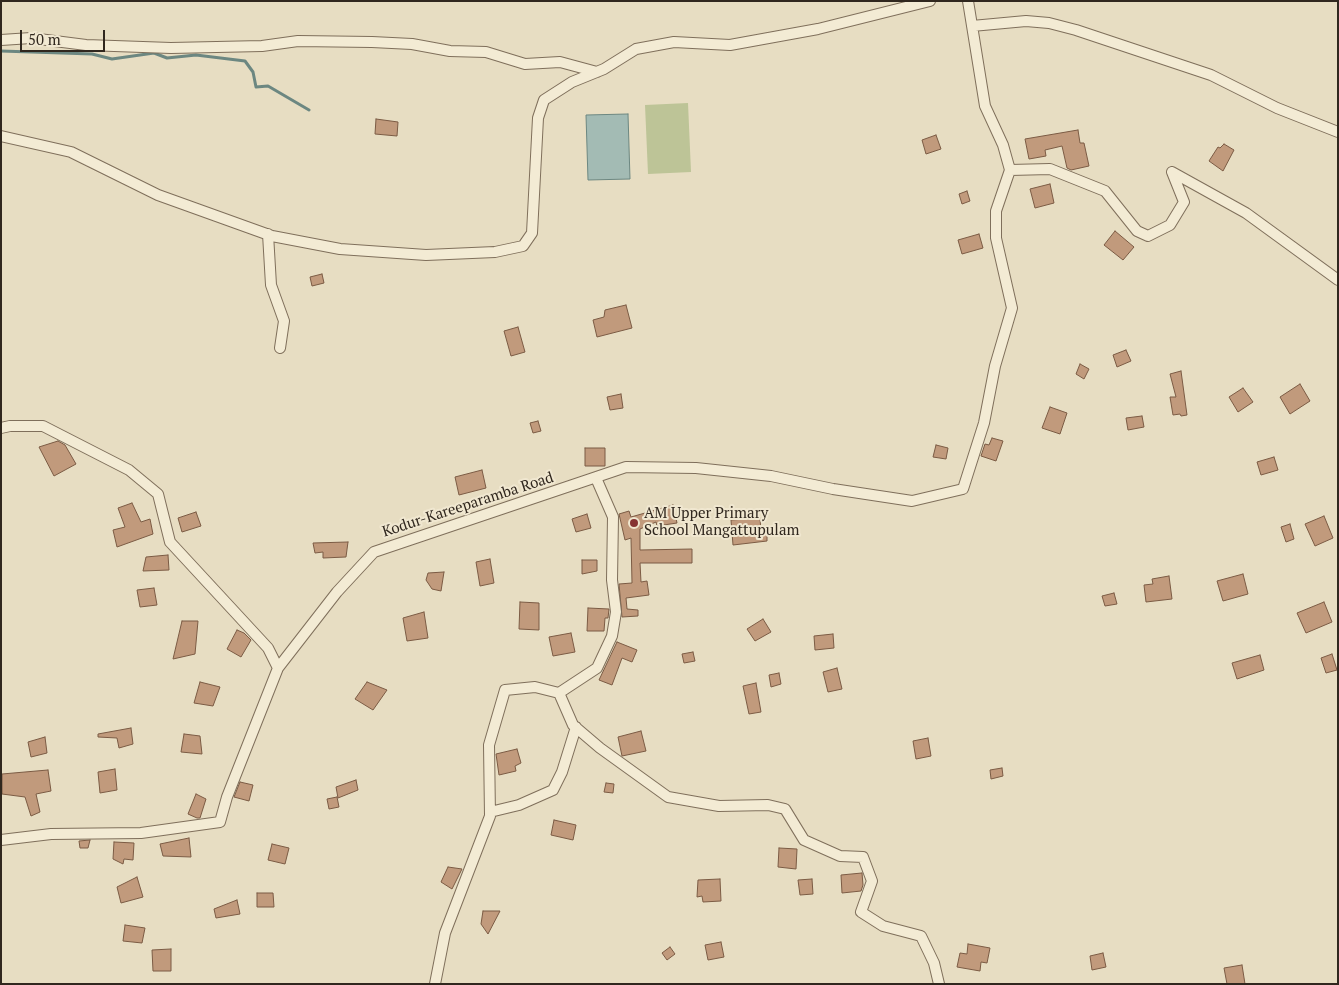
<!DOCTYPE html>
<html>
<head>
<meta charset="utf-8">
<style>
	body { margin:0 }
	#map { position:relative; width:1339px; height:985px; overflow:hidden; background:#e7ddc2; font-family:"PT Serif",serif }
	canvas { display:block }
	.frame { position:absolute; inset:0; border:2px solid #30271e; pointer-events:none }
	.scale { position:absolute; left:20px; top:30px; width:85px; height:22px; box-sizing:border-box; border:2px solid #30271e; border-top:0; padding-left:6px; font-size:15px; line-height:18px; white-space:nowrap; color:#30271e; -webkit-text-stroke:4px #f0e7d0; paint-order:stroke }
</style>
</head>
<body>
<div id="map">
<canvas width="1339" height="985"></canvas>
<div class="frame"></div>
<div class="scale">50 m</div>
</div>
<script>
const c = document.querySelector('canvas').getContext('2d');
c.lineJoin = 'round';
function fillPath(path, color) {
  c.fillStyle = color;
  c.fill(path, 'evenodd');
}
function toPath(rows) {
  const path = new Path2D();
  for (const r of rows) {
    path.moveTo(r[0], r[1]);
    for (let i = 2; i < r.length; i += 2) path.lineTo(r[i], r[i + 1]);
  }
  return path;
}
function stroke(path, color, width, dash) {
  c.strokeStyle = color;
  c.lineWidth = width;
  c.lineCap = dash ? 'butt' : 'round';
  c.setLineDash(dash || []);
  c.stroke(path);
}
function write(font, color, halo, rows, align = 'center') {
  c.font = font + ' "PT Serif",serif';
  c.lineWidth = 4;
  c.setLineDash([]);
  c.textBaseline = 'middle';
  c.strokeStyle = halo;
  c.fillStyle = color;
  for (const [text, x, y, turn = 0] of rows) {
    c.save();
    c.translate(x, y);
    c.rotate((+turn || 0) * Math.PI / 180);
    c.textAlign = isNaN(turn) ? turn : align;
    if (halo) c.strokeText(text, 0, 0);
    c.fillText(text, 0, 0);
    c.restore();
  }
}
fillPath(toPath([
	[688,103,691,172,648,174,645,105]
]), '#bdc497');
const water = toPath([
	[628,114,630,179,588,180,586,115,628,114]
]);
fillPath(water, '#a3bbb4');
stroke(water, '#6c8781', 1);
stroke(toPath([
	[1,51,92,54,112,59,154,53,167,58,196,55,245,61,253,72,256,87,268,86,309,110]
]), '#6c8781', 3);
const building = toPath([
	[376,119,398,122,397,136,375,134,376,119],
	[1078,130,1080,143,1084,143,1089,166,1071,170,1067,168,1062,146,1045,150,1046,156,1029,159,1025,139,1078,130],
	[936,135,941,149,926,154,922,140,936,135],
	[1224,144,1234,150,1223,171,1209,161,1218,147,1220,148,1224,144],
	[1050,184,1054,203,1035,208,1030,189,1050,184],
	[967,191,970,201,962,204,959,194,967,191],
	[1115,231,1134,247,1123,260,1104,245,1115,231],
	[979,234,983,248,962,254,958,240,979,234],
	[322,274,324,283,312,286,310,277,322,274],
	[626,305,632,328,597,337,593,320,604,317,605,310,626,305],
	[518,327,525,352,511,356,504,331,518,327],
	[1126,350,1131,361,1117,367,1113,355,1126,350],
	[1080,364,1089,369,1084,379,1076,374,1080,364],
	[1181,371,1187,415,1181,416,1180,414,1173,415,1170,397,1176,397,1170,374,1181,371],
	[1300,384,1310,401,1290,414,1280,397,1300,384],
	[1243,388,1253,402,1238,412,1229,397,1243,388],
	[621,394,623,408,610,410,607,397,621,394],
	[1050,407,1067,413,1060,434,1042,428,1050,407],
	[1142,416,1144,427,1128,430,1126,418,1142,416],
	[538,421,541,431,533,433,530,423,538,421],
	[992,438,1003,441,996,461,981,456,985,444,989,445,992,438],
	[58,441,65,445,76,464,54,476,39,447,58,441],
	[936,445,948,448,946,459,933,457,936,445],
	[585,448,605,448,605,466,585,466,585,448],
	[1274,457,1278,470,1261,475,1257,462,1274,457],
	[482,470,486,488,459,495,455,477,482,470],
	[132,503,141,522,150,519,153,534,117,547,113,530,125,527,118,508,132,503],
	[673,505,677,523,657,526,656,522,640,529,640,550,692,549,692,563,640,563,641,582,647,581,649,595,626,598,627,609,638,610,638,616,622,617,619,584,632,583,631,538,625,540,619,514,629,511,631,517,673,505],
	[196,512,201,526,182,532,178,518,196,512],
	[587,514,591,528,576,532,572,519,587,514],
	[1324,516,1333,538,1315,546,1305,524,1324,516],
	[760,518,761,532,767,532,767,541,733,545,731,520,760,518],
	[1290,524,1294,539,1286,542,1281,527,1290,524],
	[348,542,346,557,323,558,323,552,315,553,313,543,348,542],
	[168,555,169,570,143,571,146,557,168,555],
	[490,559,494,583,480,586,476,562,490,559],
	[582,560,597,560,597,571,582,574,582,560],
	[444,572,441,591,432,589,426,580,428,573,444,572],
	[1243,574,1248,594,1223,601,1217,581,1243,574],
	[1169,576,1172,599,1146,602,1144,585,1153,584,1152,579,1169,576],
	[154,588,157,605,140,607,137,590,154,588],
	[1114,593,1117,604,1105,606,1102,596,1114,593],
	[520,602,539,603,539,630,519,629,520,602],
	[1324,602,1332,622,1306,633,1297,613,1324,602],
	[588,608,609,609,608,618,605,618,604,631,587,631,588,608],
	[424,612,428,638,407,641,403,618,424,612],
	[763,619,771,632,755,641,747,629,763,619],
	[182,621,198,621,195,654,173,659,182,621],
	[237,630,244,633,251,640,241,657,227,649,237,630],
	[571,633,575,652,553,656,549,637,571,633],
	[833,634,834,648,815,650,814,636,833,634],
	[617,642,637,650,632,662,622,658,612,685,599,680,617,642],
	[693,652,695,661,684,663,682,654,693,652],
	[1332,654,1337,670,1326,673,1321,658,1332,654],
	[1260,655,1264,670,1237,679,1232,663,1260,655],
	[837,668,842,689,828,692,823,672,837,668],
	[779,673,781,684,771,687,769,675,779,673],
	[200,682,220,687,213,706,194,703,200,682],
	[367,682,387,690,373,710,355,699,367,682],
	[756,683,761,712,749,714,743,686,756,683],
	[131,728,133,744,119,748,117,738,98,737,98,734,131,728],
	[641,731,646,751,622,756,618,737,641,731],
	[184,734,200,736,202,754,181,752,184,734],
	[45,737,47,753,31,757,28,742,45,737],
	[928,738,931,756,916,759,913,741,928,738],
	[517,749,521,763,515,766,516,771,499,775,496,754,517,749],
	[1002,768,1003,776,991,779,990,770,1002,768],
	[115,769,117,790,100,793,98,772,115,769],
	[48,770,51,791,36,794,40,812,31,816,25,797,2,794,2,774,48,770],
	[356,780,358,790,338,798,336,787,356,780],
	[240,782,253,785,249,801,234,797,240,782],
	[606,783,614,784,613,793,604,792,606,783],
	[196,794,206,799,200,818,197,818,188,814,196,794],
	[337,797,339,807,329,809,327,799,337,797],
	[554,820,576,825,573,840,551,835,554,820],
	[189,838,191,857,163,856,160,844,189,838],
	[90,840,88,848,80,848,79,841,90,840],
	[114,842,134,843,133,860,124,859,123,864,113,859,114,842],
	[272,844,289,848,285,864,268,860,272,844],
	[779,848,797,849,796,869,778,867,779,848],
	[448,867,462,869,452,889,441,882,448,867],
	[862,873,863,885,861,891,842,893,841,875,862,873],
	[137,877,143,897,121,903,117,887,137,877],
	[720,879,721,901,703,902,702,896,697,897,698,880,720,879],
	[812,879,813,894,800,895,798,880,812,879],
	[257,893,273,893,274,907,257,907,257,893],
	[237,900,240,914,216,918,214,909,237,900],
	[483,911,500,911,488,934,481,924,483,911],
	[125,925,145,928,142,943,123,941,125,925],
	[721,942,724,957,708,960,705,945,721,942],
	[968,944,990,948,987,963,981,962,980,971,957,967,960,953,967,954,968,944],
	[670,947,675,954,667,960,662,953,670,947],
	[171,949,171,971,153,971,152,950,171,949],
	[1103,953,1106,967,1092,970,1090,956,1103,953],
	[1242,965,1245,984,1227,984,1224,968,1242,965]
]);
fillPath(building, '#c19a7c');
stroke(building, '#7b5b44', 1);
const street = toPath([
	[972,26,1026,21,1049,23,1076,30,1211,75,1277,108,1338,132],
	[1,40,31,38,86,45,171,48,262,46,298,41,372,42,412,44,450,51,486,52,525,64,560,62,597,72],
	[1,136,71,152,158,195,272,236,340,249,426,255,495,252,523,246,532,233,538,118,544,100,572,82,604,69,636,49,674,42,730,45,818,29,930,1],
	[1010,170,1050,169,1105,191,1137,231,1148,236,1170,225,1184,202,1172,172],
	[1172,172,1246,213,1338,280],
	[268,234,271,285,284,321,280,348],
	[1,428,10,426,43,426,129,470,158,494,170,542,268,648,278,668],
	[559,693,573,725,600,748,668,797,719,806,768,805,785,809,804,840,840,856,863,857,872,881,861,912,883,926,921,936,934,963,939,984],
	[559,693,597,668,612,636,616,612,612,580,613,517,596,478],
	[490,812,519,805,553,790,562,772,576,727],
	[1,840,51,834,141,833,220,822,227,797,278,668,337,592,374,552,626,467,696,468,771,476,833,489,912,501,963,489,984,423,995,366,1012,308,996,238,996,211,1010,170,1003,145,985,106,968,1],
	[435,984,445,933,490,816,489,745,505,690,535,687,559,693]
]);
stroke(street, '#7f6f5b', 12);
stroke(street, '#f3ebd4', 10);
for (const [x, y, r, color] of [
	[634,523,5,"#863433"]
]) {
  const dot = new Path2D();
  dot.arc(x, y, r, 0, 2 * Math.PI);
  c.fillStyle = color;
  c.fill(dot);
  stroke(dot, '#f0e7d0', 2);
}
write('15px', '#30271e', '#f0e7d0', [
	["Kodur-Kareeparamba Road",468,505,-18]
]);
write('15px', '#30271e', '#f0e7d0', [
	["AM Upper Primary",644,514],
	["School Mangattupulam",644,531]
], 'left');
</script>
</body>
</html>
